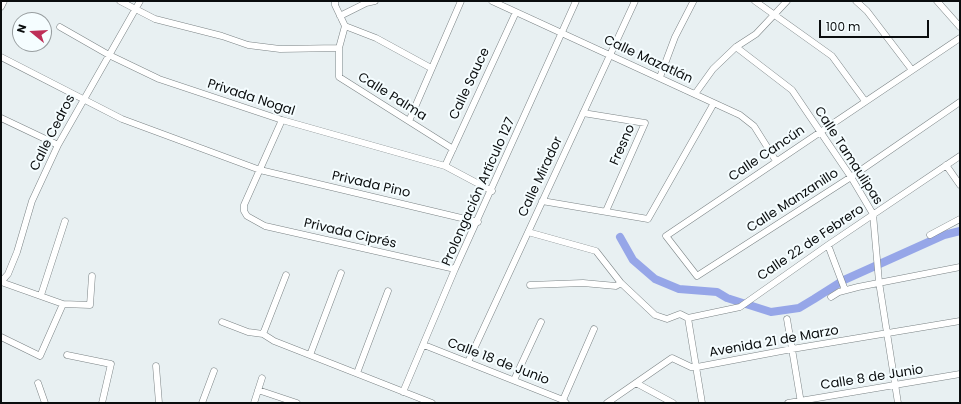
<!DOCTYPE html>
<html>
<head>
<meta charset="utf-8">
<style>
	body { margin:0 }
	#map { position:relative; width:961px; height:404px; overflow:hidden; background:#e8f0f2; font-family:Poppins,sans-serif }
	canvas { display:block }
	.frame { position:absolute; inset:0; border:2px solid #0a0d0e; pointer-events:none }
	.north { position:absolute; left:12px; top:12px; width:40px; height:40px; box-sizing:border-box; background:#f5fdff; border:1px solid #979d9f; border-radius:50%; rotate:288deg; font-size:11px; font-weight:700; line-height:16px; text-align:center; color:#0a0d0e }
	.north::after { content:''; display:block; margin:auto; width:14px; height:18px; background:#be2e57; clip-path:polygon(50% 0,100% 100%,50% 72%,0 100%) }
	.scale { position:absolute; left:819px; top:20px; width:110px; height:18px; box-sizing:border-box; border:2px solid #0a0d0e; border-top:0; padding-left:5px; font-size:12px; line-height:14px; white-space:nowrap; color:#0a0d0e; -webkit-text-stroke:3px #f5fdff; paint-order:stroke }
</style>
</head>
<body>
<div id="map">
<canvas width="961" height="404"></canvas>
<div class="frame"></div>
<div class="north">N</div>
<div class="scale">100 m</div>
</div>
<script>
const c = document.querySelector('canvas').getContext('2d');
c.lineJoin = 'round';
function toPath(rows) {
  const path = new Path2D();
  for (const r of rows) {
    path.moveTo(r[0], r[1]);
    for (let i = 2; i < r.length; i += 2) path.lineTo(r[i], r[i + 1]);
  }
  return path;
}
function stroke(path, color, width, dash) {
  c.strokeStyle = color;
  c.lineWidth = width;
  c.lineCap = dash ? 'butt' : 'round';
  c.setLineDash(dash || []);
  c.stroke(path);
}
function write(font, color, halo, rows, align = 'center') {
  c.font = font + ' Poppins,sans-serif';
  c.lineWidth = 4;
  c.setLineDash([]);
  c.textBaseline = 'middle';
  c.strokeStyle = halo;
  c.fillStyle = color;
  for (const [text, x, y, turn = 0] of rows) {
    c.save();
    c.translate(x, y);
    c.rotate((+turn || 0) * Math.PI / 180);
    c.textAlign = isNaN(turn) ? turn : align;
    if (halo) c.strokeText(text, 0, 0);
    c.fillText(text, 0, 0);
    c.restore();
  }
}
stroke(toPath([
	[620,237,633,260,655,279,679,289,717,292,727,298,771,312,799,308,814,299,844,280,944,235,960,231]
]), '#96a6e8', 8);
const street = toPath([
	[120,1,155,19,222,36,248,45,280,49,339,48],
	[335,1,335,5,345,26,339,48,339,77,453,149],
	[492,1,740,115,754,126,776,161],
	[755,1,832,56,865,101],
	[856,1,867,11,912,70],
	[937,1,960,27],
	[1,7,4,1],
	[340,16,366,3,375,1],
	[345,26,376,38,431,68],
	[60,27,109,55,159,79,282,120,445,166,492,191],
	[960,38,666,236,697,276,851,177,960,102],
	[736,47,792,90,851,177,873,214,879,282,898,403],
	[1,57,122,119,260,170,478,222],
	[660,77,675,37,693,2],
	[695,94,713,69,736,47,756,34,787,1],
	[583,113,645,123,606,211],
	[1,118,58,145],
	[282,120,244,205,244,211,247,216,265,226,455,269],
	[409,121,461,1],
	[946,165,960,185],
	[445,166,516,12],
	[542,201,648,219,714,103],
	[528,232,596,251,621,283,655,315,667,319,680,314,688,318],
	[930,235,960,219],
	[828,245,845,290],
	[1,282,8,274,17,252,32,201,58,145,140,1],
	[1,282,63,304,90,305,92,276],
	[530,285,583,283,616,286,621,283],
	[41,295,65,221],
	[831,297,839,292,858,287,960,267],
	[688,318,740,307,828,245,960,156],
	[688,318,702,403],
	[787,319,801,403],
	[222,322,248,332,263,334,274,341,432,403],
	[263,334,286,275],
	[1,337,40,356,63,304],
	[424,345,563,400,566,403],
	[67,355,111,364,102,403],
	[310,355,341,273],
	[468,362,635,1],
	[156,366,159,403],
	[357,373,388,291],
	[514,380,541,322],
	[38,383,45,403],
	[636,383,673,403],
	[258,390,297,403],
	[403,392,455,269,576,1],
	[563,400,594,329],
	[202,403,214,371],
	[254,403,262,378],
	[607,403,672,358,691,367,697,367,792,349,960,321],
	[788,403,960,374]
]);
stroke(street, '#7b8385', 7);
stroke(street, '#fff', 6);
write('13px', '#0a0d0e', '#f5fdff', [
	["Calle Mazatlán",648,60,25],
	["Calle Sauce",470,84,-65],
	["Calle Palma",392,97,32],
	["Privada Nogal",251,98,18],
	["Calle Cedros",53,133,-63],
	["Fresno",623,145,-66],
	["Calle Cancún",767,154,-34],
	["Calle Tamaulipas",848,156,57],
	["Calle Mirador",541,177,-65],
	["Privada Pino",371,185,13],
	["Prolongación Artículo 127",479,192,-66],
	["Calle Manzanillo",793,201,-33],
	["Privada Ciprés",350,234,13],
	["Calle 22 de Febrero",811,243,-34],
	["Avenida 21 de Marzo",774,342,-10],
	["Calle 18 de Junio",498,362,21],
	["Calle 8 de Junio",872,378,-9]
]);
</script>
</body>
</html>
